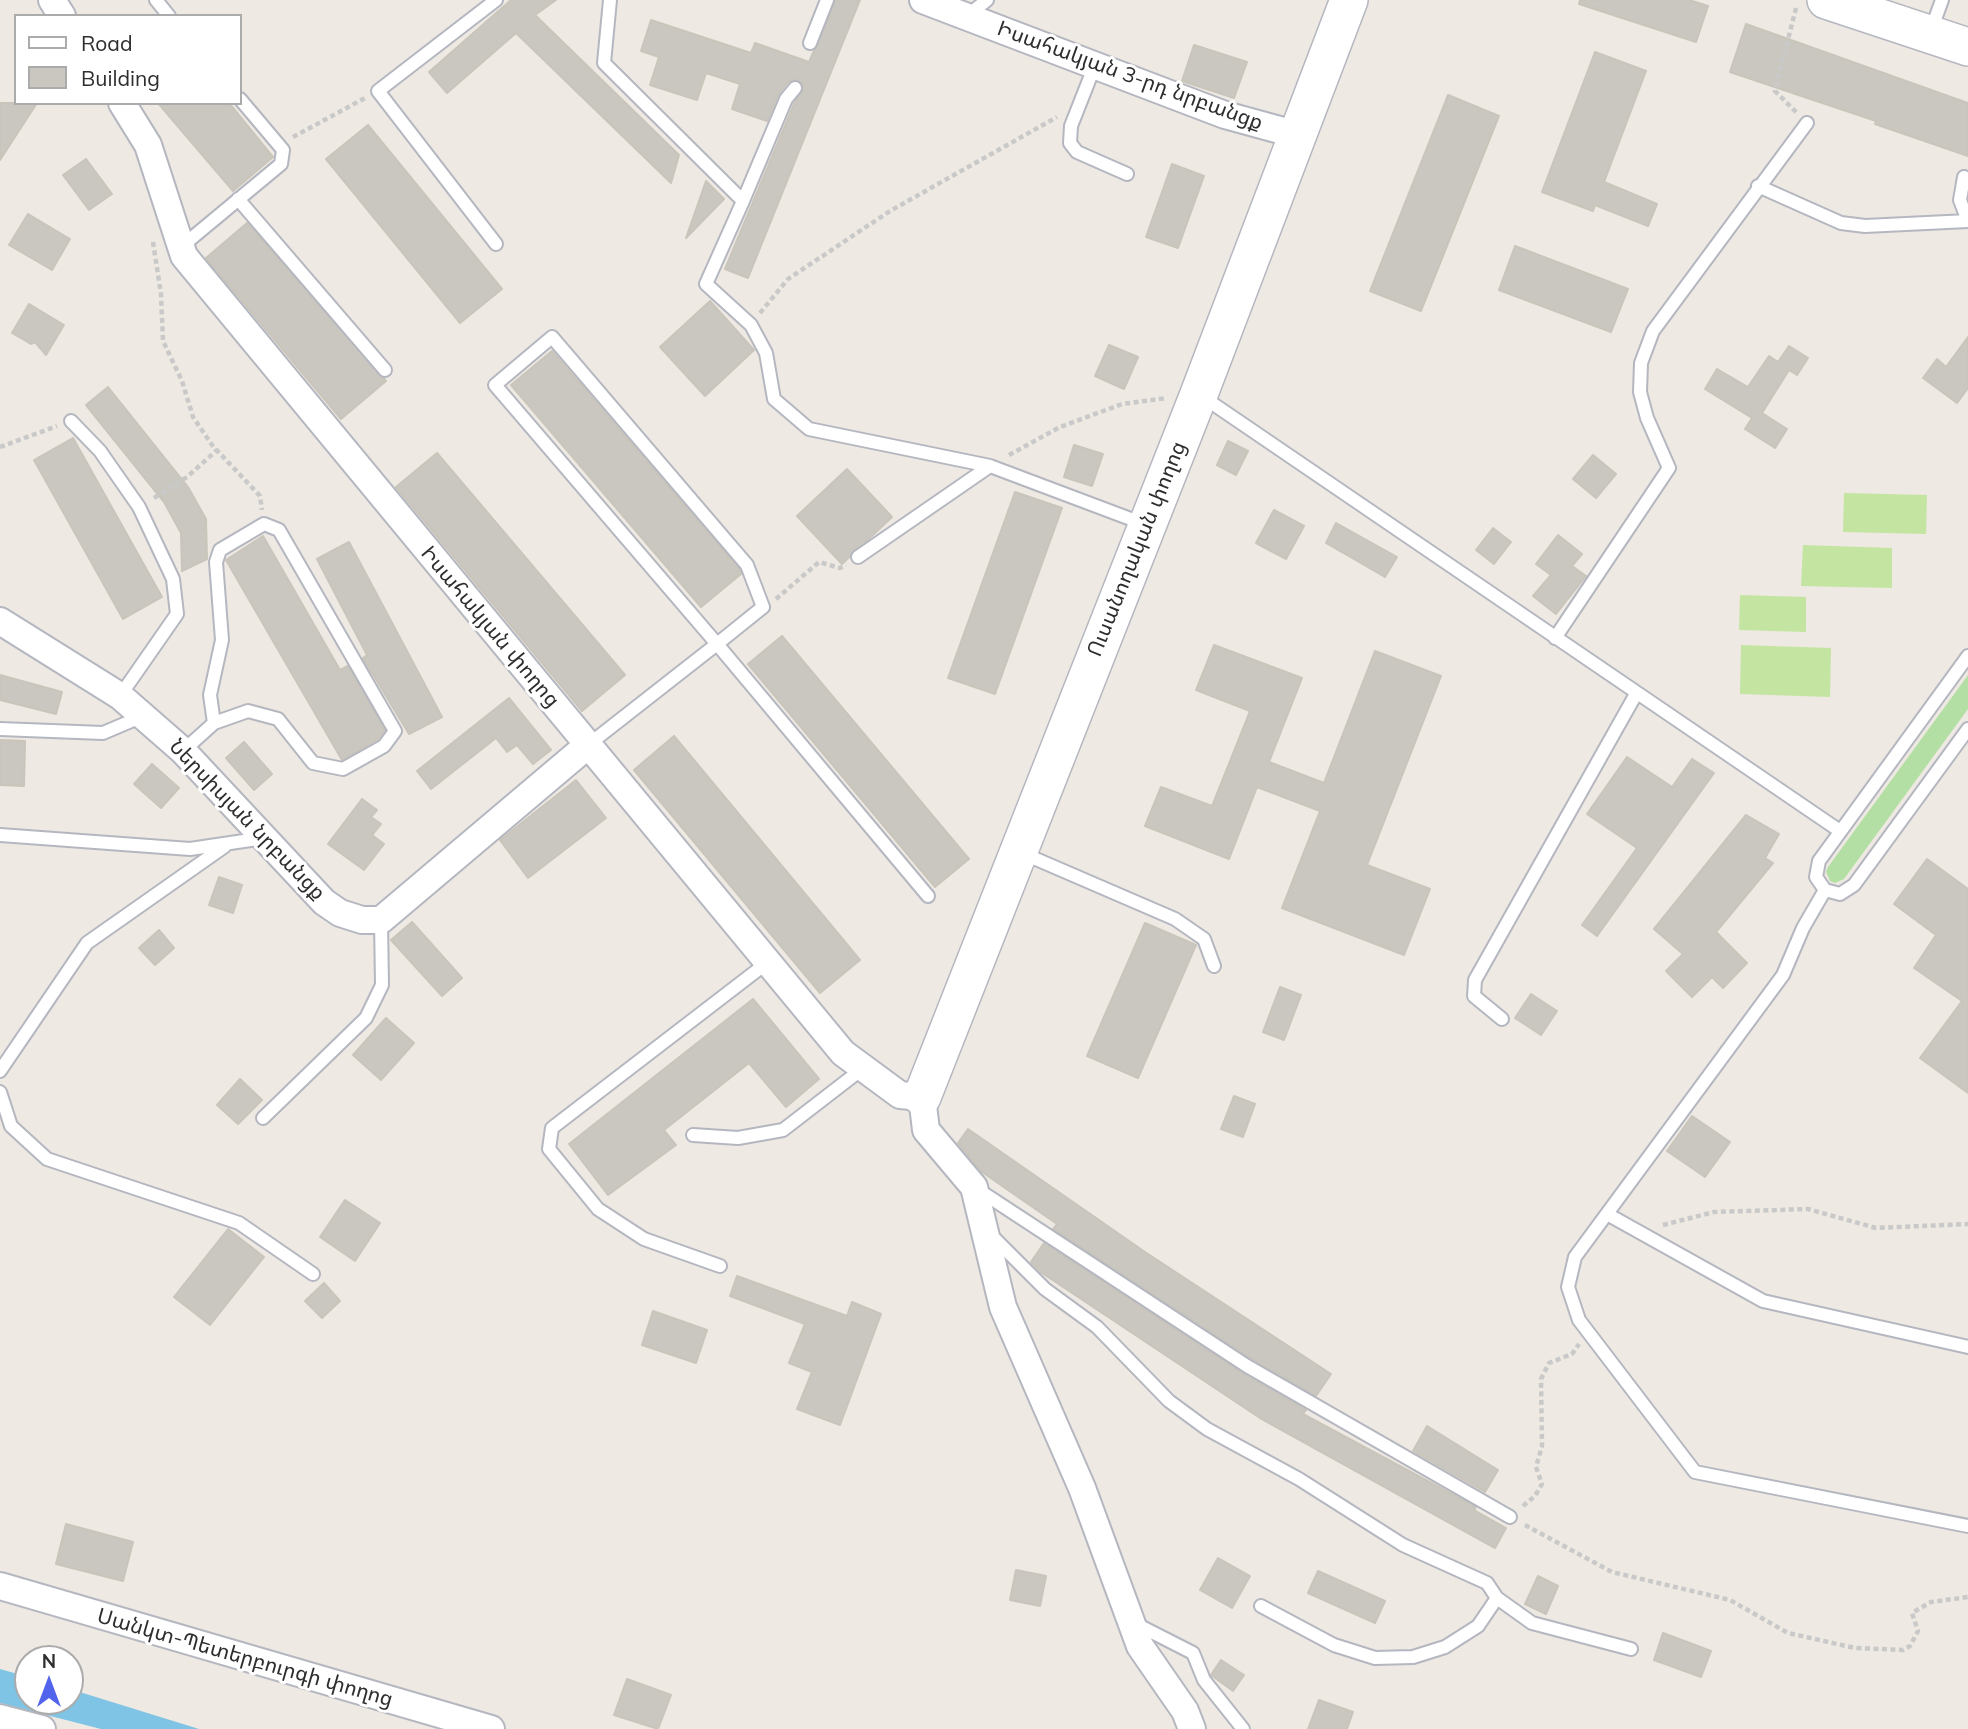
<!DOCTYPE html>
<html>
<head>
<meta charset="utf-8">
<style>
	body { margin:0 }
	#map { position:relative; width:1968px; height:1729px; overflow:hidden; background:#eee9e2; font-family:Mulish,sans-serif }
	canvas { display:block }
	.legend { position:absolute; left:14px; top:14px; width:228px; height:91px; box-sizing:border-box; background:#fff; border:2px solid #ababab; margin:0; padding:9px 12px; list-style:none; font-size:21px; color:#2e2e2e }
	.legend li { display:flex; align-items:center; gap:14px; height:35px }
	.legend b { width:35px; border:2px solid #ababab }
	.north { position:absolute; left:14px; top:1645px; width:70px; height:70px; box-sizing:border-box; background:#fff; border:2px solid #ababab; border-radius:50%; rotate:0deg; font-size:19px; font-weight:700; line-height:28px; text-align:center; color:#2e2e2e }
	.north::after { content:''; display:block; margin:auto; width:24px; height:32px; background:#5264eb; clip-path:polygon(50% 0,100% 100%,50% 72%,0 100%) }
</style>
</head>
<body>
<div id="map">
<canvas width="1968" height="1729"></canvas>
<ul class="legend">
<li><b style="height:9px;background:#fff"></b>Road</li>
<li><b style="height:19px;background:#cac7c0"></b>Building</li>
</ul>
<div class="north">N</div>
</div>
<script>
const c = document.querySelector('canvas').getContext('2d');
c.lineJoin = 'round';
function fillPath(path, color) {
  c.fillStyle = color;
  c.fill(path, 'evenodd');
}
function toPath(rows) {
  const path = new Path2D();
  for (const r of rows) {
    path.moveTo(r[0], r[1]);
    for (let i = 2; i < r.length; i += 2) path.lineTo(r[i], r[i + 1]);
  }
  return path;
}
function stroke(path, color, width, dash) {
  c.strokeStyle = color;
  c.lineWidth = width;
  c.lineCap = dash ? 'butt' : 'round';
  c.setLineDash(dash || []);
  c.stroke(path);
}
function write(font, color, halo, rows, align = 'center') {
  c.font = font + ' Mulish,"Noto Sans Armenian",sans-serif';
  c.lineWidth = 6;
  c.setLineDash([]);
  c.textBaseline = 'middle';
  c.strokeStyle = halo;
  c.fillStyle = color;
  for (const [text, x, y, turn = 0] of rows) {
    c.save();
    c.translate(x, y);
    c.rotate((+turn || 0) * Math.PI / 180);
    c.textAlign = isNaN(turn) ? turn : align;
    if (halo) c.strokeText(text, 0, 0);
    c.fillText(text, 0, 0);
    c.restore();
  }
}
fillPath(toPath([
	[1968,675,1968,709,1844,879,1835,883,1830,881,1826,872,1828,867]
]), '#b4dfa4');
fillPath(toPath([
	[1844,493,1927,495,1926,534,1843,532],
	[1803,545,1892,548,1892,588,1801,586],
	[1740,595,1806,597,1806,632,1739,630],
	[1741,645,1831,648,1830,697,1740,694]
]), '#c3e5a1');
fillPath(toPath([
	[0,1669,28,1677,28,1701,70,1701,70,1689,199,1729,101,1729,0,1703]
]), '#7fc3e5');
const building = toPath([
	[511,0,556,0,535,15,679,155,671,183,516,33,447,93,429,72,511,0],
	[836,0,860,0,748,278,725,269,794,104,803,90,803,84,796,79,788,82,778,95,767,121,732,109,740,84,706,73,697,100,650,85,659,57,641,51,651,20,751,53,755,43,809,62,836,0],
	[1580,0,1689,0,1708,6,1696,42,1579,4,1580,0],
	[1746,24,1968,103,1968,156,1875,124,1876,121,1730,72,1746,24],
	[1194,45,1247,62,1234,98,1182,81,1194,45],
	[1595,52,1646,71,1604,182,1657,204,1648,226,1595,205,1593,211,1542,192,1595,52],
	[1448,95,1499,116,1421,311,1370,291,1448,95],
	[0,103,37,103,0,160,0,103],
	[158,103,229,103,273,157,233,191,158,103],
	[368,125,502,289,460,323,326,159,368,125],
	[86,159,112,194,89,210,63,175,86,159],
	[1172,164,1204,176,1178,248,1146,237,1172,164],
	[706,181,724,199,686,238,706,181],
	[28,214,70,239,52,270,9,245,28,214],
	[247,223,386,381,341,419,206,258,247,223],
	[1515,246,1628,289,1611,332,1499,290,1515,246],
	[710,301,754,350,705,396,660,347,710,301],
	[29,304,64,325,46,355,35,342,31,344,12,333,29,304],
	[1968,337,1968,388,1957,403,1923,378,1937,359,1946,367,1968,337],
	[1109,345,1138,357,1124,389,1095,376,1109,345],
	[1789,346,1808,358,1797,375,1789,370,1762,413,1787,429,1775,448,1745,429,1752,418,1705,389,1717,369,1748,387,1769,356,1778,362,1789,346],
	[552,351,740,570,741,574,701,607,511,385,552,351],
	[108,387,188,487,206,519,207,559,182,571,181,533,164,502,86,405,108,387],
	[73,438,162,597,123,619,34,460,73,438],
	[1228,441,1248,451,1236,475,1217,465,1228,441],
	[1074,445,1103,454,1092,486,1064,477,1074,445],
	[437,453,625,675,582,711,396,487,437,453],
	[1593,455,1616,474,1596,498,1573,479,1593,455],
	[847,469,892,517,842,564,797,516,847,469],
	[1015,492,1062,508,995,694,948,678,1015,492],
	[1274,510,1304,526,1286,559,1256,543,1274,510],
	[1336,523,1397,557,1385,577,1326,543,1336,523],
	[1493,528,1511,542,1494,564,1476,550,1493,528],
	[1558,535,1582,554,1572,566,1586,576,1556,614,1533,596,1551,575,1536,564,1558,535],
	[263,536,340,670,348,666,385,730,378,739,342,760,226,560,263,536],
	[349,542,442,717,409,734,363,658,367,655,317,559,349,542],
	[782,636,969,859,935,887,748,664,782,636],
	[1214,645,1302,678,1269,762,1324,783,1375,651,1441,676,1367,865,1430,889,1404,955,1282,908,1320,811,1257,787,1229,859,1145,826,1161,787,1212,806,1250,711,1196,690,1214,645],
	[0,675,62,692,56,714,0,700,0,675],
	[509,698,551,750,533,764,517,745,507,752,496,738,431,789,417,771,509,698],
	[674,736,860,960,820,993,634,770,674,736],
	[0,740,25,741,24,786,0,785,0,740],
	[244,742,272,774,254,790,226,758,244,742],
	[1627,757,1672,787,1692,759,1714,773,1597,936,1582,925,1637,848,1587,814,1627,757],
	[152,764,179,788,161,808,134,784,152,764],
	[576,780,606,818,528,878,500,840,576,780],
	[362,799,377,810,371,817,381,824,372,835,384,844,364,870,328,844,362,799],
	[1746,815,1779,834,1765,858,1773,863,1716,932,1747,963,1723,988,1712,977,1692,997,1666,971,1683,954,1654,929,1746,815],
	[1927,859,1968,889,1968,1093,1920,1058,1962,1001,1914,968,1936,935,1894,904,1927,859],
	[219,877,242,885,233,913,209,905,219,877],
	[412,922,462,978,442,996,391,940,412,922],
	[1145,923,1196,945,1138,1078,1087,1056,1145,923],
	[159,930,174,948,155,965,139,948,159,930],
	[1280,987,1301,995,1284,1040,1263,1032,1280,987],
	[1531,994,1557,1011,1541,1035,1515,1018,1531,994],
	[753,999,819,1079,786,1107,749,1063,664,1130,676,1145,608,1195,569,1144,753,999],
	[386,1018,414,1043,381,1080,353,1055,386,1018],
	[240,1079,262,1100,238,1124,217,1105,240,1079],
	[1234,1096,1255,1104,1243,1137,1221,1129,1234,1096],
	[1692,1116,1730,1142,1705,1177,1667,1151,1692,1116],
	[968,1129,1145,1252,1331,1374,1316,1396,1252,1359,1053,1229,1057,1224,982,1172,958,1143,968,1129],
	[345,1200,380,1223,355,1261,320,1237,345,1200],
	[228,1229,264,1257,210,1325,174,1297,228,1229],
	[1044,1243,1242,1373,1306,1410,1303,1414,1476,1507,1474,1510,1506,1528,1495,1548,1260,1418,1042,1273,1031,1262,1044,1243],
	[737,1276,847,1316,852,1302,881,1314,840,1425,797,1409,812,1372,789,1363,805,1324,730,1296,737,1276],
	[324,1283,340,1301,322,1318,305,1301,324,1283],
	[653,1311,707,1330,696,1363,642,1345,653,1311],
	[1427,1426,1498,1470,1485,1492,1413,1451,1427,1426],
	[66,1524,133,1542,123,1581,56,1564,66,1524],
	[1218,1558,1250,1576,1232,1608,1200,1590,1218,1558],
	[1016,1570,1046,1576,1040,1606,1010,1600,1016,1570],
	[1318,1571,1385,1601,1375,1623,1308,1593,1318,1571],
	[1538,1576,1558,1586,1546,1614,1525,1604,1538,1576],
	[1663,1633,1711,1651,1701,1677,1654,1660,1663,1633],
	[1221,1660,1244,1675,1233,1691,1211,1675,1221,1660],
	[627,1679,671,1695,658,1729,614,1715,627,1679],
	[1319,1700,1353,1712,1347,1729,1308,1729,1319,1700]
]);
fillPath(building, '#cac7c0');
stroke(building, '#c9c5bb', 2);
const lane = toPath([
	[156,0,169,16],
	[496,0,378,91,496,244],
	[610,0,604,63,743,201,706,284,751,325,766,353,774,399,809,429,990,466,1144,524],
	[967,16,987,0],
	[1930,33,1942,0],
	[810,43,827,0],
	[1095,65,1071,126,1070,143,1077,152,1127,174],
	[1964,177,1960,200,1968,221],
	[1758,186,1841,223,1865,226,1968,221],
	[238,199,385,370],
	[743,201,786,99,795,88],
	[181,247,281,164,283,150,240,99],
	[1203,397,1840,831],
	[71,421,100,451,139,507,173,579,177,614,120,696],
	[858,557,990,466],
	[1555,638,1669,468,1647,418,1640,392,1641,363,1653,331,1807,123],
	[1968,656,1819,861,1816,877,1825,890,1840,894,1854,885,1968,729],
	[0,729,103,733,143,716],
	[588,745,717,644,763,607,747,565,552,337,495,385,717,644,928,896],
	[183,751,214,723,248,711,278,719,313,763,343,769,384,746,395,731,279,530,264,524,220,550,216,562,222,640,210,695,214,723],
	[0,835,190,849,264,838],
	[1022,853,1175,919,1204,939,1214,966],
	[1825,890,1803,928,1783,975,1575,1257,1568,1287,1579,1320,1695,1472,1968,1526],
	[1502,1019,1474,996,1475,980,1636,694],
	[0,1071,87,943,225,846],
	[0,1092,11,1126,47,1159,239,1223,313,1274],
	[263,1118,366,1018,382,985,381,920],
	[693,1135,738,1138,783,1130,862,1069],
	[977,1189,1247,1366,1510,1517],
	[1607,1214,1763,1301,1968,1347],
	[992,1236,1045,1289,1097,1327,1169,1401,1207,1429,1299,1479,1403,1545,1487,1583,1497,1598,1478,1626,1445,1647,1413,1657,1375,1658,1334,1645,1261,1606],
	[720,1266,644,1239,598,1209,549,1149,552,1128,768,962],
	[1497,1598,1532,1623,1631,1649],
	[1134,1623,1193,1653,1204,1680,1243,1729]
]);
const street = toPath([
	[52,0,62,16],
	[923,0,1225,115,1298,135],
	[122,103,148,145,184,256,843,1053,900,1095,922,1097,926,1130,974,1187,1003,1307,1082,1488,1140,1646,1185,1711,1192,1729],
	[0,621,120,696,183,751,324,902,340,913,362,920,381,920,588,745],
	[0,1586,491,1729],
	[0,1718,42,1729]
]);
const secondary = toPath([
	[1826,0,1968,47],
	[922,1097,1199,394,1349,0]
]);
stroke(lane, '#b5b7c0', 16);
stroke(street, '#b5b7c0', 30);
stroke(secondary, '#b5b7c0', 40);
stroke(toPath([
	[1796,8,1775,91,1797,113],
	[293,137,365,98],
	[153,242,161,294,163,341,182,381,193,417,212,445,260,496,262,510],
	[760,313,788,279,890,211,1057,117],
	[0,447,57,426],
	[1009,455,1060,427,1122,404,1167,398],
	[154,498,187,477,217,450],
	[776,599,819,562,840,568,846,565],
	[1663,1225,1714,1212,1808,1209,1876,1228,1968,1224],
	[1523,1506,1535,1496,1542,1484,1536,1467,1542,1446,1541,1379,1549,1363,1572,1354,1579,1344],
	[1525,1525,1612,1572,1730,1600,1788,1633,1855,1648,1903,1650,1910,1646,1918,1631,1912,1613,1931,1602,1968,1597]
]), '#c9c9c9', 4.5, [5, 3.5]);
stroke(lane, '#fff', 12);
stroke(street, '#fff', 26);
stroke(secondary, '#fff', 37);
write('21px', '#2e2e2e', '#fff', [
	["Իսահակյան 3-րդ նրբանցք",1130,76,20],
	["Ուսանողական փողոց",1137,549,-68],
	["Իսահակյան փողոց",490,627,50],
	["Ներսիսյան նրբանցք",247,820,46],
	["Սանկտ-Պետերբուրգի փողոց",245,1658,16]
]);
</script>
</body>
</html>
